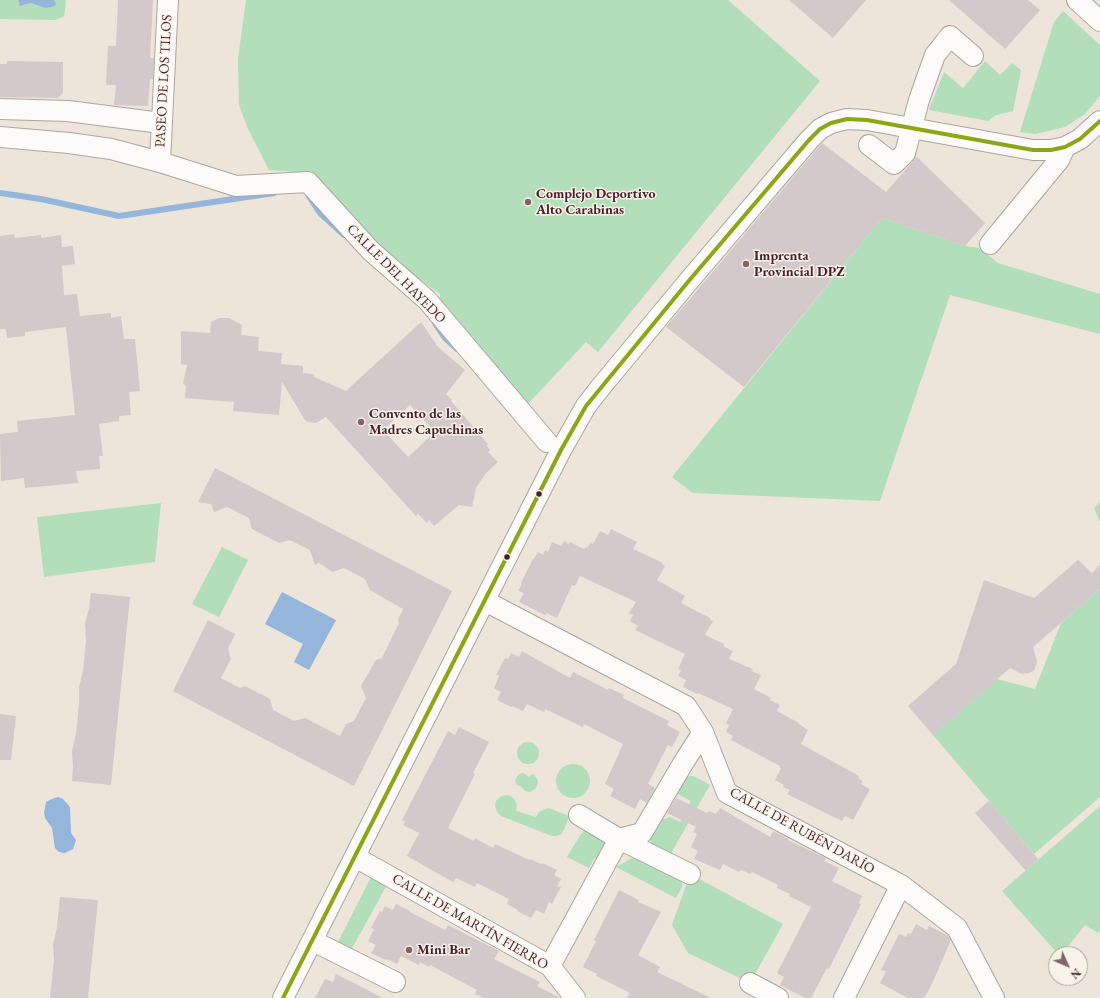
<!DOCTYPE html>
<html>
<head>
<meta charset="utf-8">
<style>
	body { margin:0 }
	#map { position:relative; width:1100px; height:998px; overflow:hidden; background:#ede5d9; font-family:"EB Garamond",serif }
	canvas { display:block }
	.north { position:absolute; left:1048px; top:946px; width:40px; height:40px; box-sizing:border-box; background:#f7f3e8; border:1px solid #b29e9c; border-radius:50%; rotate:135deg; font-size:11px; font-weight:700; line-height:16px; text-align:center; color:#4a1f2b }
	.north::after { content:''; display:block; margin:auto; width:14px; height:18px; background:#836468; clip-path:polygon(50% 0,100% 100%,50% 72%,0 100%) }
</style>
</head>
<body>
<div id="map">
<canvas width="1100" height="998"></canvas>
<div class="north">N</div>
</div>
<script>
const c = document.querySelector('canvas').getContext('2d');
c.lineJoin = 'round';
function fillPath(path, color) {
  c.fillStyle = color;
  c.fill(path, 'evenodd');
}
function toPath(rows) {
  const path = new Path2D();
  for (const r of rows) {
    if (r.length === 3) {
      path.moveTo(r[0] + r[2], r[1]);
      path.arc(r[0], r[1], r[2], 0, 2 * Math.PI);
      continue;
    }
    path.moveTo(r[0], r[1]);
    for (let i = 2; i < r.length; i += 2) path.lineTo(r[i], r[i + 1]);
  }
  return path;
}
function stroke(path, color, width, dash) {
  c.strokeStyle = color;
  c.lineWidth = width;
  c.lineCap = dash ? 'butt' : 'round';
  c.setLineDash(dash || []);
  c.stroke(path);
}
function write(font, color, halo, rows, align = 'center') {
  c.font = font + ' "EB Garamond",serif';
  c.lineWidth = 3;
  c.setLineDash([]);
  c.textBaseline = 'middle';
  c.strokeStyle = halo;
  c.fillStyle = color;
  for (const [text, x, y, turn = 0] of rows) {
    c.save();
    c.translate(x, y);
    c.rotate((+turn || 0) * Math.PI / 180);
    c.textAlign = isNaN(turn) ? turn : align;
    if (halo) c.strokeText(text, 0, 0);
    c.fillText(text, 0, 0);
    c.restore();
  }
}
fillPath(toPath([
	[0,0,18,0,19,4,25,5,31,3,35,4,56,3,54,0,66,0,65,11,64,16,56,20,0,19],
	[246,0,728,0,820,81,598,352,586,342,525,407,440,306,440,294,380,251,311,173,269,170,248,129,239,105,238,59],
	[1063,11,1100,45,1100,96,1085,114,1065,127,1035,134,1020,132,1054,22],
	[985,61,1000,75,1012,63,1021,70,1013,111,996,115,988,121,929,110,944,72,963,88],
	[882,218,965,246,979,248,998,263,1100,294,1100,334,950,295,880,501,693,493,672,477],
	[1100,502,1100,522,1094,508],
	[161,503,155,562,44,577,37,517],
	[222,547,248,560,219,617,192,604],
	[1100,589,1100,797,1034,854,933,735,997,679,1035,689,1061,623],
	[528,753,11],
	[573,781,17],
	[522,773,525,774,529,777,532,774,535,776,537,779,538,782,536,788,530,792,525,791,520,786,517,785,515,781,518,775],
	[690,776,694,776,710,785,670,855,652,845,650,838,660,817,665,819,670,817,680,822,691,801,672,791,685,777],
	[505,795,511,796,515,800,517,806,516,811,536,817,539,812,545,809,549,808,569,816,564,830,560,835,556,836,552,836,501,816,497,812,495,806,496,801,500,797],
	[1100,806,1100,929,1098,933,1085,925,1062,954,1058,954,1002,891],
	[584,831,589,832,609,842,604,854,594,859,589,868,567,857,581,834],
	[636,856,682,880,682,887,676,898,616,867],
	[690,874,783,924,750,983,688,953,672,925],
	[372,875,388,883,350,952,336,946]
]), '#b2deb9');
fillPath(toPath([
	[18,0,54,0,56,3,55,6,46,8,31,3,20,6],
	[282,592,336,620,309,670,294,662,303,644,265,624],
	[58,797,63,799,70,807,71,833,76,840,73,849,65,853,59,852,55,848,52,828,45,818,44,813,46,802,52,799]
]), '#93b6da');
stroke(toPath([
	[0,193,41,199,119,216,274,193],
	[309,196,320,213,344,235],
	[435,323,445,338,457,349]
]), '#93b6da', 6);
fillPath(toPath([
	[118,0,153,0,150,58,154,58,153,79,150,79,148,106,114,105,116,85,106,85,108,46,116,46],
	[789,0,866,0,833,38],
	[949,0,1028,0,1040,10,1005,49],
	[7,61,63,62,63,93,58,98,0,97,0,64,7,64],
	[822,143,886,192,913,161,916,156,985,223,965,246,882,218,744,387,666,327],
	[14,234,15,238,41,235,41,238,61,235,62,247,73,246,75,264,62,266,64,295,77,294,80,316,111,313,111,318,121,316,124,339,135,339,140,391,129,392,131,415,119,416,119,421,99,424,103,456,99,456,100,469,76,471,78,483,25,488,24,478,1,481,0,434,18,432,17,421,75,415,66,327,25,332,25,336,7,338,6,329,0,329,0,236],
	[219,318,229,318,242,325,241,335,259,337,258,351,282,353,281,364,303,366,303,373,314,374,314,377,346,391,421,322,438,347,465,370,446,394,452,400,451,401,488,444,487,446,490,450,488,452,498,462,486,473,476,488,472,507,459,505,434,526,429,520,427,523,418,514,416,516,326,417,316,423,308,422,305,420,282,382,279,415,233,411,234,402,185,398,186,387,183,383,187,365,181,364,181,331,210,333,211,322],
	[410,405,435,432,408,457,383,430],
	[215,468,452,591,354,786,173,691,208,620,235,634,228,649,231,659,221,678,240,688,245,686,270,699,273,710,294,721,305,718,340,736,346,724,354,721,366,698,361,686,376,660,382,658,399,623,398,620,403,609,370,590,365,579,344,568,333,572,319,563,315,565,310,550,290,540,279,543,252,529,249,518,227,507,214,512,211,504,198,502],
	[611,529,637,542,633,549,663,563,662,564,665,566,657,580,685,596,681,603,710,618,710,620,713,621,705,635,724,644,723,646,733,651,729,659,753,669,751,671,761,675,754,689,771,698,770,700,780,705,777,711,799,723,799,724,808,730,801,744,859,776,858,778,863,781,861,784,870,789,853,820,845,816,842,821,787,794,790,790,783,787,784,785,775,780,781,768,779,767,780,766,731,740,733,736,726,732,729,725,726,723,733,709,698,693,697,694,683,687,686,680,678,676,681,670,678,669,685,654,635,630,638,626,630,621,633,615,629,613,636,602,580,576,575,586,572,585,557,618,547,613,545,615,519,602,524,593,518,591,522,584,521,583,533,559,534,559,538,552,543,555,545,550,548,552,552,542,561,546,564,541,569,544,570,542,584,549,586,547,587,548,591,543,593,544,600,531,608,535],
	[1078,560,1092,573,1100,565,1100,589,1033,647,1037,662,1034,671,1029,673,1022,674,1010,668,933,735,908,706,956,664,984,580,1034,598],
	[91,593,130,597,111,785,72,781,73,767,72,751,76,734,79,704,79,687,83,671,86,641,85,623,89,609],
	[522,651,570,678,573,672,608,690,609,688,624,695,623,698,669,721,667,725,680,732,672,747,668,745,648,784,655,788,647,803,640,799,635,809,610,796,614,789,605,784,623,744,584,724,583,727,545,709,544,712,527,704,523,711,512,706,511,707,497,700,501,692,494,688,499,676,496,675,505,658,508,659,511,653,519,657],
	[0,714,16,716,11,760,0,760],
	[459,727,489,742,473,773,475,774,448,828,474,841,475,838,493,848,495,844,529,860,530,859,541,864,542,863,557,870,554,875,561,879,557,886,561,887,552,904,549,902,544,914,536,910,531,918,517,911,518,910,507,904,509,899,477,883,475,887,456,878,453,882,407,856,419,833,403,825,405,822,402,820,448,731,455,735],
	[676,798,707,813,709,811,716,814,720,808,770,837,773,831,789,839,788,840,819,855,826,858,824,861,839,868,832,881,862,896,859,903,861,904,829,969,827,968,811,998,805,998,780,985,784,977,777,973,811,907,789,896,790,894,777,888,778,885,752,872,751,874,741,870,739,872,723,864,720,870,694,859,698,851,691,847,697,834,693,832,696,827,667,813],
	[989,801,1038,859,1026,871,975,813],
	[619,890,639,900,638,902,661,912,638,955,660,967,657,972,711,998,627,998,630,993,596,976,597,974,583,967,596,941,594,940],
	[60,897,98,900,88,998,50,998,54,959,53,945,57,927],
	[396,904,410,911,410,912,445,930,448,925,499,951,494,959,540,982,537,986,560,998,484,998,475,994,477,990,430,965,429,967,420,962,419,965,401,956,397,964,387,959,386,960,371,953,376,945,368,941,374,929,371,928,380,911,382,912,385,906,393,910],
	[916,924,927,930,929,926,947,935,951,940,931,986,924,998,908,998,880,983,886,971,881,970,899,934,906,937,908,933,911,934],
	[336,974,383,998,315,998,325,979,333,982]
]), '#d3c8ca');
const minor = toPath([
	[1077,0,1100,21],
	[0,109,68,111,161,123],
	[0,137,69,143,111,149,160,162,236,186,308,182,371,251,427,300,547,442],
	[869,145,894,164,905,153,919,100,935,55,950,36,973,56],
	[160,162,168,0],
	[990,244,1059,160,1065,147],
	[485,601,686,706,703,732,727,793,901,885,957,928,994,998],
	[579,815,619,839,690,874],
	[355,857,550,966,575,998],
	[313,941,395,982],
	[550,966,619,839,642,833,682,765,703,732],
	[750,983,778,998],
	[283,998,561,450,586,406,600,388,687,283,809,140,820,129,831,123,847,119,867,120,1033,150,1051,150,1065,147,1080,139,1100,121],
	[844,998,901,885]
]);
stroke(minor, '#aea59f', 22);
stroke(minor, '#fcfbf9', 20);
stroke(toPath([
	[283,998,561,450,586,406,687,283,809,140,820,129,831,123,847,119,867,120,1033,150,1051,150,1065,147,1080,139,1100,121]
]), '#8ba715', 4);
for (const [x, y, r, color] of [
	[528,202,4,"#836468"],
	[746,264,4,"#836468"],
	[361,422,4,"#836468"],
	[539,494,3.5,"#4a1f2b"],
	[507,557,3.5,"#4a1f2b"],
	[409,950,4,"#836468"]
]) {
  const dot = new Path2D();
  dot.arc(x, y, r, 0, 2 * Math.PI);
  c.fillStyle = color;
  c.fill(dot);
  stroke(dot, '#f7f3e8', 1.5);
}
write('14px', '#4a1f2b', '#f7f3e8', [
	["PASEO DE LOS TILOS",164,81,-87],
	["CALLE DEL HAYEDO",396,274,45],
	["CALLE DE RUBÉN DARÍO",802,831,29],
	["CALLE DE MARTÍN FIERRO",470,922,30]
]);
write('bold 14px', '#4a1f2b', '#f7f3e8', [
	["Complejo Deportivo",536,194],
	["Alto Carabinas",536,210],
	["Imprenta",754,256],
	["Provincial DPZ",754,272],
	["Convento de las",369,414],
	["Madres Capuchinas",369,430],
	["Mini Bar",417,950]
], 'left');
</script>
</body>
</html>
